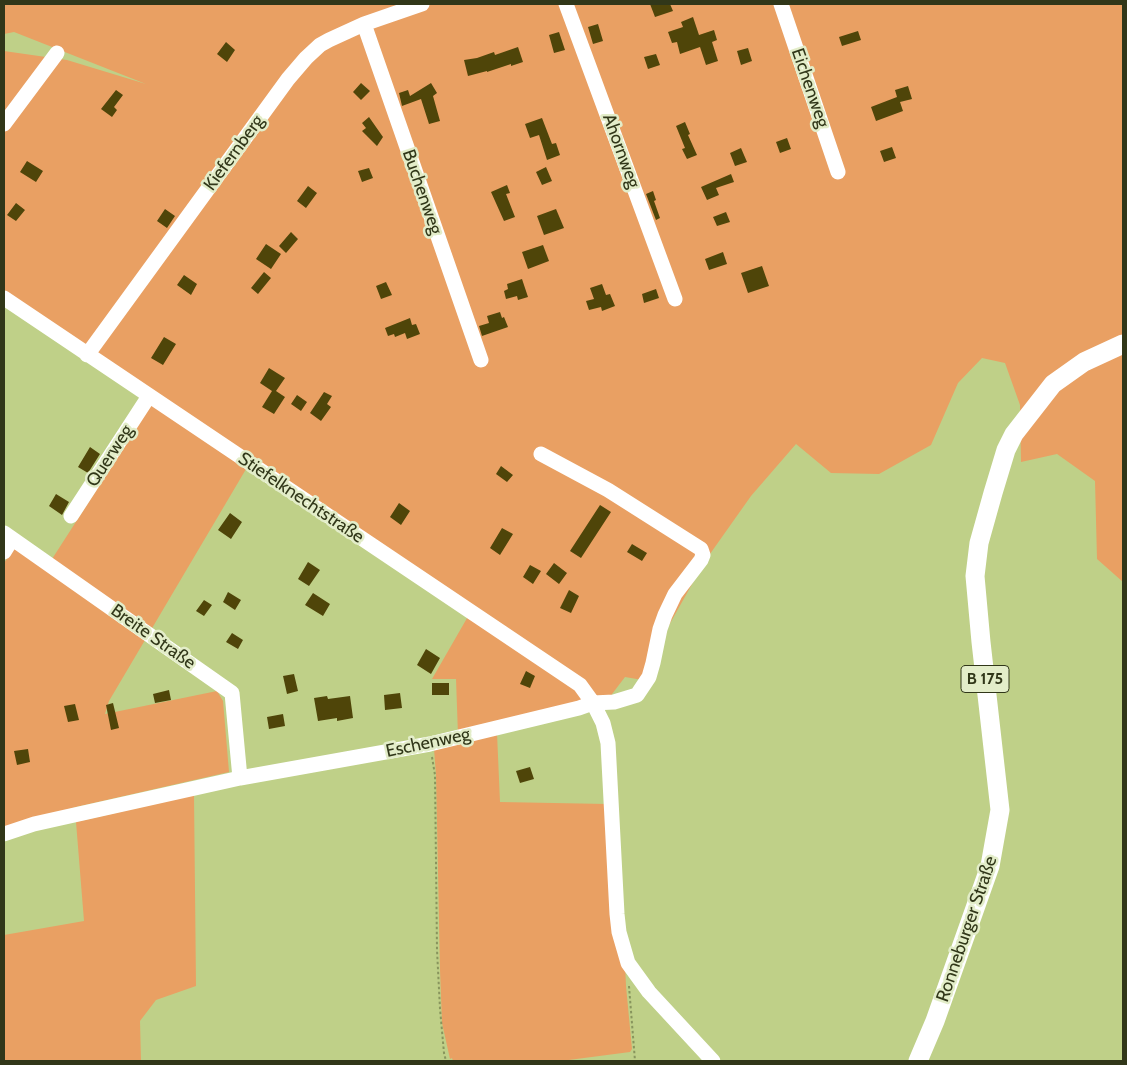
<!DOCTYPE html>
<html>
<head>
<meta charset="utf-8">
<style>
	body { margin:0 }
	#map { position:relative; width:1127px; height:1065px; overflow:hidden; background:#bfd088; font-family:Cabin,sans-serif }
	canvas { display:block }
	.frame { position:absolute; inset:0; border:5px solid #313719; pointer-events:none }
</style>
</head>
<body>
<div id="map">
<canvas width="1127" height="1065"></canvas>
<div class="frame"></div>
</div>
<script>
const c = document.querySelector('canvas').getContext('2d');
c.lineJoin = 'round';
function fillPath(path, color) {
  c.fillStyle = color;
  c.fill(path, 'evenodd');
}
function toPath(rows) {
  const path = new Path2D();
  for (const r of rows) {
    path.moveTo(r[0], r[1]);
    for (let i = 2; i < r.length; i += 2) path.lineTo(r[i], r[i + 1]);
  }
  return path;
}
function stroke(path, color, width, dash) {
  c.strokeStyle = color;
  c.lineWidth = width;
  c.lineCap = dash ? 'butt' : 'round';
  c.setLineDash(dash || []);
  c.stroke(path);
}
function write(font, color, halo, rows, align = 'center') {
  c.font = font + ' Cabin,sans-serif';
  c.lineWidth = 5;
  c.setLineDash([]);
  c.textBaseline = 'middle';
  c.strokeStyle = halo;
  c.fillStyle = color;
  for (const [text, x, y, turn = 0] of rows) {
    c.save();
    c.translate(x, y);
    c.rotate((+turn || 0) * Math.PI / 180);
    c.textAlign = isNaN(turn) ? turn : align;
    if (halo) c.strokeText(text, 0, 0);
    c.fillText(text, 0, 0);
    c.restore();
  }
}
fillPath(toPath([
	[4,4,1123,4,1123,582,1097,559,1095,481,1057,454,1021,462,1020,405,1005,363,982,358,958,383,931,445,879,474,831,473,796,444,751,496,705,561,668,627,654,682,625,677,609,698,458,735,456,679,432,679,474,606,252,459,109,701,105,714,217,691,223,701,229,772,76,807,4,828,4,563,21,538,52,559,157,396,4,292,4,51,67,60,146,84,14,32,4,34],
	[497,733,500,802,607,804,625,963,626,986,632,1049,630,1052,561,1061,453,1061,452,1058,450,1059,442,1023,440,970,436,775,434,749],
	[194,795,196,986,156,1000,140,1021,141,1061,4,1061,4,935,84,921,76,822]
]), '#e9a063');
fillPath(toPath([
	[650,4,670,4,673,11,655,17],
	[693,17,699,35,714,30,717,40,712,42,718,61,706,65,700,47,680,54,677,42,672,43,668,32,683,27,681,22],
	[598,24,603,41,593,44,588,27],
	[858,31,861,40,842,46,839,37],
	[559,32,565,50,554,53,549,35],
	[226,42,235,50,227,62,217,54],
	[518,47,523,62,511,66,511,64,487,72,487,71,468,76,464,60,477,58,494,52,495,55],
	[748,48,752,61,741,65,737,51],
	[656,54,660,65,648,69,644,57],
	[361,83,370,91,361,100,353,92],
	[431,83,437,93,433,96,440,121,429,124,421,99,402,106,399,93,408,90,410,96],
	[908,86,912,99,900,102,903,111,876,121,871,107,897,97,895,90],
	[116,90,123,95,114,107,117,110,112,117,101,109],
	[369,117,383,137,377,146,362,131,366,128,362,123],
	[542,118,552,144,556,143,560,155,547,160,539,135,530,138,525,124],
	[685,122,690,134,688,135,697,155,687,159,682,149,685,148,676,126],
	[787,138,791,149,780,153,776,142],
	[892,147,896,158,884,162,880,151],
	[741,148,747,162,735,166,730,153],
	[27,161,43,171,36,182,20,172],
	[546,167,552,181,542,185,536,172],
	[369,168,373,178,362,182,358,171],
	[731,174,734,182,716,188,719,195,707,200,701,187],
	[507,185,510,193,506,194,515,217,504,221,491,192],
	[308,186,317,193,306,208,297,201],
	[653,191,656,200,654,201,660,218,656,220,646,194],
	[16,203,25,210,16,221,7,215],
	[165,209,175,216,167,228,157,221],
	[556,209,564,228,544,235,537,216],
	[726,212,730,222,717,226,713,217],
	[291,232,298,239,286,253,279,246],
	[266,244,281,254,271,269,256,259],
	[543,245,549,261,528,269,522,252],
	[723,252,727,264,709,270,705,259],
	[762,266,769,286,748,293,741,273],
	[264,272,271,278,258,294,251,288],
	[184,275,197,284,191,295,177,285],
	[522,279,528,297,518,300,517,296,506,299,504,291,508,289,507,284],
	[386,282,392,295,381,299,376,286],
	[602,284,606,295,610,294,615,306,602,311,601,307,589,310,586,301,594,299,590,288],
	[656,289,659,298,644,303,642,294],
	[500,312,502,318,504,317,508,327,482,336,479,326,489,323,487,316],
	[410,318,412,325,416,324,420,334,407,339,405,333,395,337,394,334,388,336,385,328],
	[164,337,176,344,163,365,151,358],
	[269,368,285,378,276,391,285,397,274,414,262,407,272,391,260,383],
	[324,392,332,396,327,404,331,407,321,421,310,413],
	[297,395,307,402,301,411,291,404],
	[90,447,100,454,88,473,78,467],
	[501,466,513,475,507,482,496,474],
	[56,494,69,502,62,515,49,506],
	[399,503,410,511,401,525,390,517],
	[600,505,611,512,581,558,570,551],
	[230,513,242,522,231,539,218,530],
	[502,528,513,534,500,555,490,548],
	[632,544,647,553,642,561,627,552],
	[308,562,320,570,309,586,298,579],
	[554,563,567,573,559,584,546,574],
	[530,565,541,571,533,584,523,577],
	[569,590,579,596,571,613,560,608],
	[228,592,241,600,235,610,223,602],
	[313,593,330,604,323,616,305,605],
	[204,600,212,605,204,616,196,611],
	[232,633,243,640,238,649,226,642],
	[426,649,440,658,431,674,417,665],
	[526,671,535,676,530,688,520,684],
	[294,674,298,691,287,694,283,676],
	[432,683,449,683,449,695,432,695],
	[169,690,171,700,155,703,153,694],
	[400,693,402,708,385,710,384,695],
	[327,696,328,699,350,696,353,718,337,721,337,718,318,721,314,698],
	[113,703,119,728,111,730,106,705],
	[75,704,79,720,68,722,64,706],
	[283,714,285,726,269,729,267,717],
	[28,749,30,762,17,765,14,751],
	[530,767,534,779,520,783,516,771]
]), '#4f4509');
stroke(toPath([
	[432,757,435,775,437,950,440,1009,444,1053,446,1061],
	[629,986,635,1061]
]), '#88955d', 2, [2.5, 2.5]);
stroke(toPath([
	[566,4,675,299],
	[781,4,838,172],
	[364,24,481,360],
	[4,124,57,53],
	[4,298,580,685,593,703,603,723,608,743,617,914,619,932,628,963,649,992,713,1061],
	[87,355,288,79,306,58,320,45,329,40,364,24,422,4],
	[71,516,149,396],
	[4,533,232,693,240,778],
	[4,552,12,539],
	[4,834,34,824,240,778,430,744,579,708,593,703,614,702,637,695,649,677,653,663,660,629,665,615,675,594,701,560,703,555,701,549,608,490,541,454]
]), '#fff', 15);
stroke(toPath([
	[918,1061,935,1021,990,866,1000,810,981,642,975,576,979,543,993,493,1006,450,1014,434,1053,384,1084,362,1123,344]
]), '#fff', 19);
for (const [x, y, w] of [
	[985,679,48]
]) {
  const box = new Path2D();
  box.roundRect(x - w / 2, y - 13.5, w, 27, 4);
  c.fillStyle = '#e3edc9';
  c.fill(box);
  stroke(box, '#313719', 1);
}
write('bold 16px', '#313719', null, [
	["B 175",985,679]
]);
write('18px', '#313719', '#e3edc9', [
	["Eichenweg",810,88,71],
	["Ahornweg",621,151,70],
	["Kiefernberg",234,153,-54],
	["Buchenweg",422,192,71],
	["Querweg",110,456,-57],
	["Stiefelknechtstraße",301,498,34],
	["Breite Straße",153,637,35],
	["Eschenweg",428,743,-12],
	["Ronneburger Straße",967,929,-71]
]);
</script>
</body>
</html>
